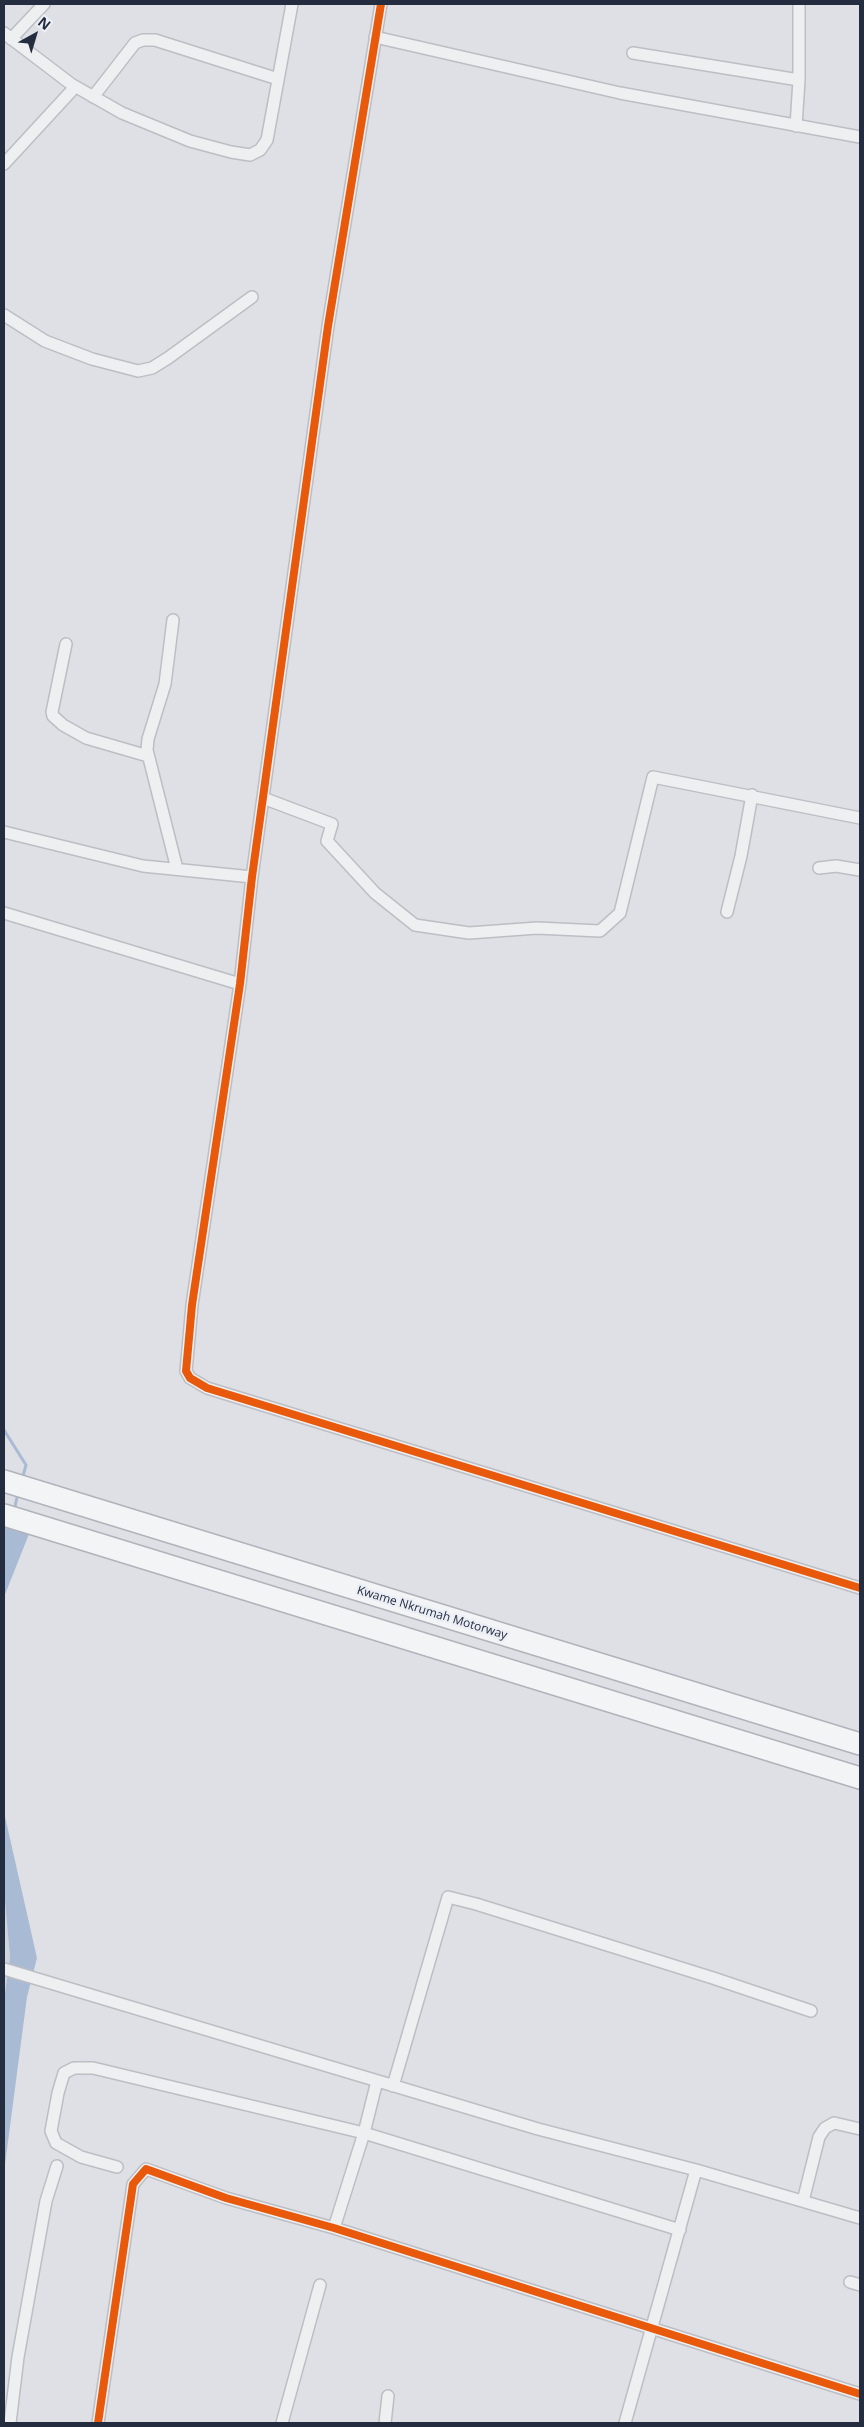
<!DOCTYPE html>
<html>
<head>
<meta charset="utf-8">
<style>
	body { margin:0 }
	#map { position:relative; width:864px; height:2427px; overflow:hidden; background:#dee0e5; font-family:"Open Sans",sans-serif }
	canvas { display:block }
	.frame { position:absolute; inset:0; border:5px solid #242c3f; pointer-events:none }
	.north { position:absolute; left:10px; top:10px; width:50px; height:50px; -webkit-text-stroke:4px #ebeff5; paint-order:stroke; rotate:39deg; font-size:14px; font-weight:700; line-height:20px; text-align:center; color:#242c3f }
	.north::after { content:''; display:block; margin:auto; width:18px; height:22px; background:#242c3f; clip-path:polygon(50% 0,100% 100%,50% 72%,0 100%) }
</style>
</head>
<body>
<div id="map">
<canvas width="864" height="2427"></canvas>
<div class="frame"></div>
<div class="north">N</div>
</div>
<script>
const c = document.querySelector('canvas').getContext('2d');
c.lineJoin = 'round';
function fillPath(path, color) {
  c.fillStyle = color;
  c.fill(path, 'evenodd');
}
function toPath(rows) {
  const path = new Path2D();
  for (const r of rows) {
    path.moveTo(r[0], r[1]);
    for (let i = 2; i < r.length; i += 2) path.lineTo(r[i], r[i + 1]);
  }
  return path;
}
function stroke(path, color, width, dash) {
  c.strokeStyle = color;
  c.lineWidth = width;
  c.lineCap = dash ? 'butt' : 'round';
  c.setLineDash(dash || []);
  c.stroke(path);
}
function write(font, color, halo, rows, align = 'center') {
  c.font = font + ' "Open Sans",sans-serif';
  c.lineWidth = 4.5;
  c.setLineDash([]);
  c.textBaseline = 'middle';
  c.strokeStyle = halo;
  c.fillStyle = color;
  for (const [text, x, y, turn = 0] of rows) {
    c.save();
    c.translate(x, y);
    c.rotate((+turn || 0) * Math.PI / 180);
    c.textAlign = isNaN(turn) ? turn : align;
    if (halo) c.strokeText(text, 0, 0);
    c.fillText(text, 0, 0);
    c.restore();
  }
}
fillPath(toPath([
	[4,1890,10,1957,4,2000]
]), '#cfd3dc');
fillPath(toPath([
	[4,1526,29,1534,4,1597],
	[4,1812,37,1958,27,1997,4,2172,4,2000,10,1957,4,1890]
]), '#a9bbd4');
stroke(toPath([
	[4,1430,26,1465,22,1480],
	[14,1511,18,1493]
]), '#a9bbd4', 3);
const minor = toPath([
	[381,4,328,326,252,877,240,984,192,1305,186,1371,190,1378,207,1388,860,1588],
	[4,33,71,84,122,113,190,141,231,152,250,155,260,150,267,140,292,4],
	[375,37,620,93,860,137],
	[11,39,44,4],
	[633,53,799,80],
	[93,97,135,43,143,40,155,40,278,79],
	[796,126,799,80,799,4],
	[4,164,75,87],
	[4,315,45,341,92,359,138,371,152,368,168,358,252,297],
	[173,620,165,684,148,739,147,750,177,869],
	[66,644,52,712,53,716,63,725,86,738,148,756],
	[263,798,332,824,327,841,375,893,415,925,469,933,537,928,600,931,620,913,653,777,860,818],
	[4,832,143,866,252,877],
	[819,868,836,866,860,870],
	[727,912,741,856,752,795],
	[4,913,240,984],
	[4,1969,538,2129,696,2170,860,2218],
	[393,2086,448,1897,476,1904,713,1978,811,2011],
	[117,2167,81,2157,56,2143,51,2131,58,2093,64,2073,74,2068,93,2068,364,2133,680,2230],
	[803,2201,819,2137,825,2128,834,2123,860,2129],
	[334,2228,364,2133,377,2081],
	[850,2282,860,2285],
	[10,2423,18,2357,46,2201,57,2166],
	[98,2423,133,2184,146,2169,226,2198,334,2228,860,2394],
	[282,2423,320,2285],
	[385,2423,388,2396],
	[625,2423,696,2170]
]);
const motorway = toPath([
	[4,1481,860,1744],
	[4,1515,860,1778]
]);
stroke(minor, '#bcbec3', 14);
stroke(motorway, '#b0b3ba', 24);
stroke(minor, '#eeeff1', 11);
stroke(motorway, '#f3f4f5', 21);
stroke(toPath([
	[381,4,328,326,252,877,240,984,192,1305,186,1371,190,1378,207,1388,860,1588],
	[98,2423,133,2184,146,2169,226,2198,334,2228,860,2394]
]), '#e8590c', 8);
write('12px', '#242c3f', '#ebeff5', [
	["Kwame Nkrumah Motorway",432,1613,17]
]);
</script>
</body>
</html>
